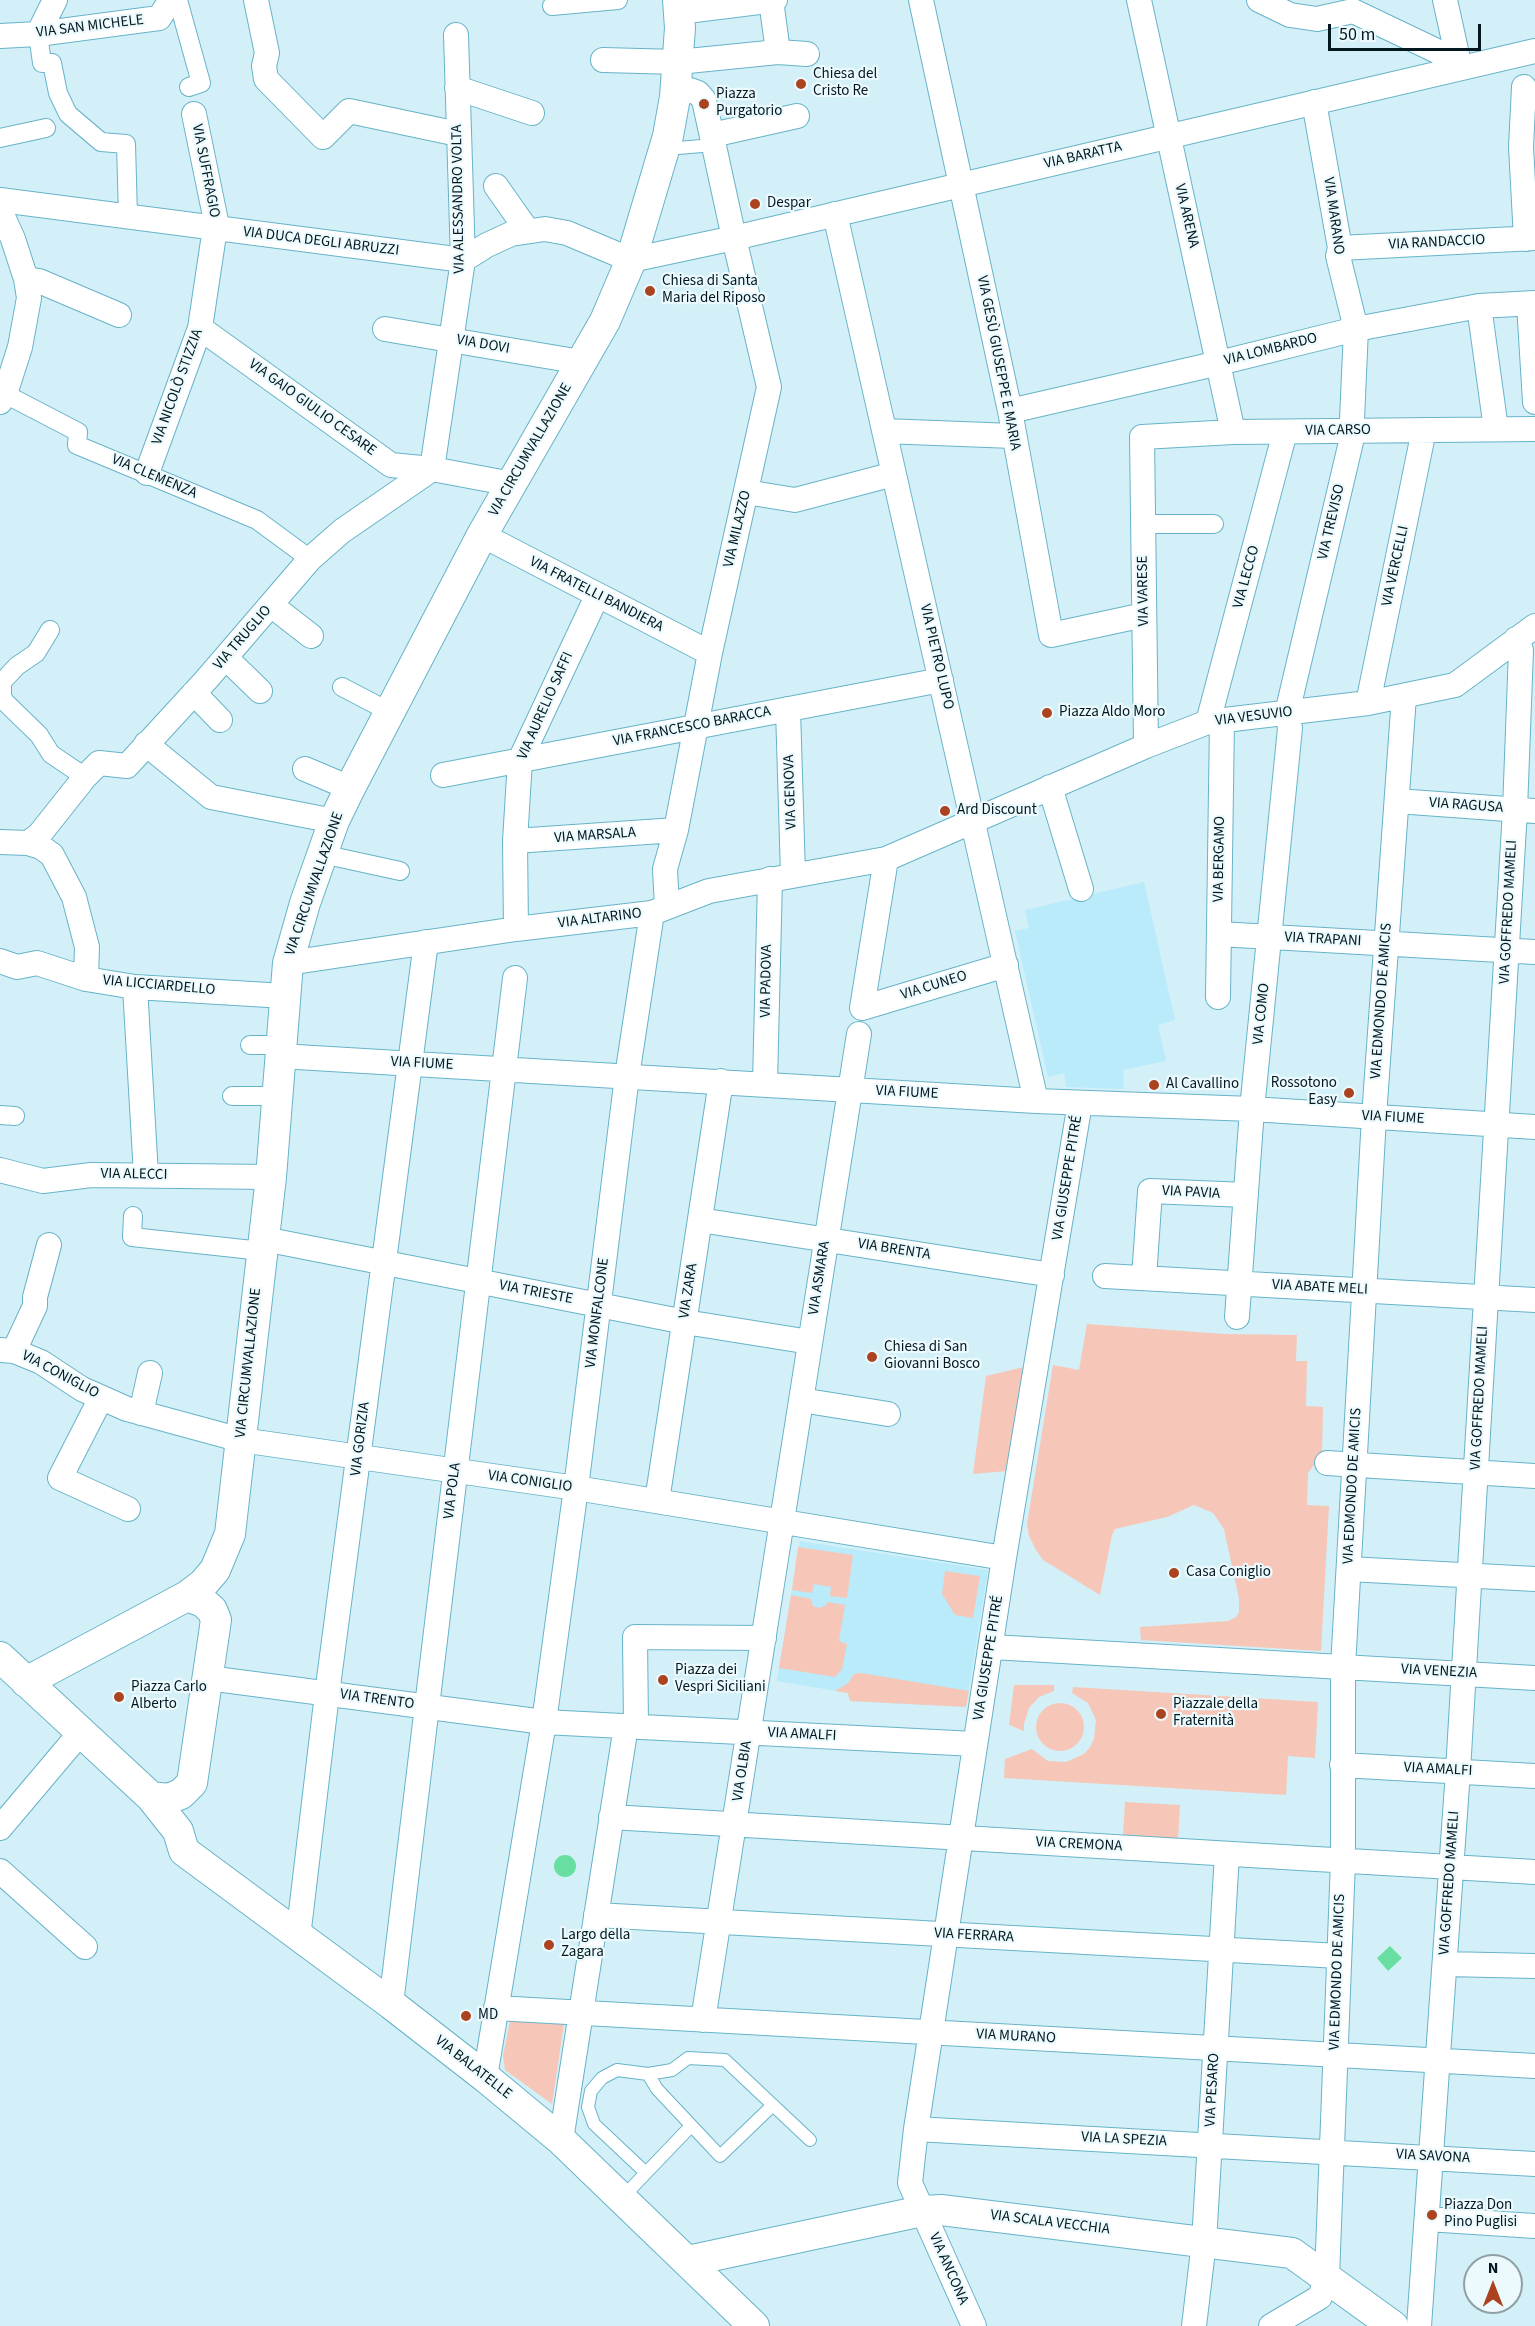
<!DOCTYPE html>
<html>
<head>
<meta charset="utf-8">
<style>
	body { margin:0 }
	#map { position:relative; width:1535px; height:2326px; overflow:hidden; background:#d3f0f8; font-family:"Source Sans 3",sans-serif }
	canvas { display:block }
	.north { position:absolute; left:1463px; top:2254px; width:60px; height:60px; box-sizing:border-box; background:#ecfafe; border:2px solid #8ea0a4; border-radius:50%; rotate:0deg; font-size:16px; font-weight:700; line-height:24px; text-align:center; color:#02181e }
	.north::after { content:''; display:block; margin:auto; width:21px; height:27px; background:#ab4321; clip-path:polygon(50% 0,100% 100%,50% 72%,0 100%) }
	.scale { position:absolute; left:1328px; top:24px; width:153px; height:27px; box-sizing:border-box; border:3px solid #02181e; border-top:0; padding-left:8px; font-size:18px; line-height:21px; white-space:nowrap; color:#02181e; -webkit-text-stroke:4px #ecfafe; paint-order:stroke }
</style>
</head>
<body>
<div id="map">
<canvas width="1535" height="2326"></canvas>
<div class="north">N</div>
<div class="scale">50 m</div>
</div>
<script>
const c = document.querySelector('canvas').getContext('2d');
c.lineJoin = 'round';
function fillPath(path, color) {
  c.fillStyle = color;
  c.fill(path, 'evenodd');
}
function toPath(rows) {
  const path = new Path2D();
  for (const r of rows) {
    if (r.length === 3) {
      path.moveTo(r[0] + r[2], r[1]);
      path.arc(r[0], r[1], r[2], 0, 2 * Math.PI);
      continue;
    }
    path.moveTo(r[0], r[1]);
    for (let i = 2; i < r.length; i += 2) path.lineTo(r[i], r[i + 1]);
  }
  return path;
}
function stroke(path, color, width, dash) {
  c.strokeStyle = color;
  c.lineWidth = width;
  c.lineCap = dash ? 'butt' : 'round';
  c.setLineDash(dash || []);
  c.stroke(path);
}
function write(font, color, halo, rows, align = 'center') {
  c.font = font + ' "Source Sans 3",sans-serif';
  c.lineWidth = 4.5;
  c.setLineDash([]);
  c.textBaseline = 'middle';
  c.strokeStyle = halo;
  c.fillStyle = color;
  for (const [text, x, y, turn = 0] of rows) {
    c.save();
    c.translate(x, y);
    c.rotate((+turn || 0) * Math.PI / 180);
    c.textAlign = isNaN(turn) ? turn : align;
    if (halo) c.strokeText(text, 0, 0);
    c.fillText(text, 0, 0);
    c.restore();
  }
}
fillPath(toPath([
	[1144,882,1175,1020,1158,1025,1166,1061,1123,1070,1124,1089,1066,1087,1064,1073,1048,1077,1015,931,1029,928,1025,910],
	[800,1541,988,1570,966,1707,850,1701,848,1693,777,1681]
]), '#b9ebfa');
fillPath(toPath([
	[1087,1324,1224,1334,1297,1335,1296,1361,1307,1361,1306,1406,1323,1407,1322,1454,1308,1473,1307,1505,1329,1506,1321,1651,1141,1640,1140,1627,1228,1621,1236,1617,1239,1612,1239,1599,1224,1529,1213,1513,1194,1505,1167,1517,1115,1529,1112,1535,1100,1595,1043,1560,1036,1550,1029,1536,1027,1524,1053,1365,1079,1370],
	[1024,1367,1007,1471,973,1474,986,1376],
	[798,1547,853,1555,847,1598,830,1596,831,1587,814,1584,812,1593,792,1590],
	[945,1571,980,1576,973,1618,955,1615,942,1594],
	[791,1595,811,1599,813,1606,819,1608,825,1606,828,1602,845,1605,839,1641,847,1644,842,1669,835,1677,779,1668],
	[861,1673,969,1691,966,1707,850,1701,848,1693,835,1691,848,1683,854,1674],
	[1014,1685,1054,1685,1054,1691,1039,1697,1029,1708,1024,1724,1024,1731,1009,1725],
	[1073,1687,1318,1702,1315,1758,1288,1756,1286,1795,1004,1778,1005,1759,1032,1749,1048,1761,1066,1762,1084,1754,1090,1747,1094,1739,1096,1720,1088,1703,1072,1693],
	[1060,1727,24],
	[1125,1802,1180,1805,1178,1839,1123,1835],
	[510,2021,564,2024,552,2104,505,2070,503,2056]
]), '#f6c7b8');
fillPath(toPath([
	[565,1866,11],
	[1390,1946,1402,1958,1388,1971,1377,1958]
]), '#68dfa0');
const service = toPath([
	[666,149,714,145],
	[648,2074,657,2089,720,2156,773,2105],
	[646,2173,594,2124,588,2107,591,2091,602,2078,617,2070,648,2074,672,2070,688,2058,725,2060,810,2140],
	[622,2198,691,2126]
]);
const pedestrian = toPath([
	[178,0,201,83,189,87],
	[552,6,618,0],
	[38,34,42,63,52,63,58,93,68,114,101,142,126,144,128,216],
	[0,138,46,128],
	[5,394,78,432,77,445,257,520,310,559],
	[1143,524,1214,524],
	[50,630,36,653,17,666,2,682,2,696,5,702,39,735,51,754,85,777],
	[342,687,390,712],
	[322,854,400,871],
	[250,1045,281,1045],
	[232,1096,277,1096],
	[0,1115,15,1116],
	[133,1216,132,1237,262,1251]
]);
const minor = toPath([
	[256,0,267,53,264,66,266,79,323,137,349,111,458,134],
	[771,0,778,52],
	[921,0,1010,411,1051,635,1144,615],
	[1139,0,1233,432],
	[1259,0,1290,15,1317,19,1353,11,1443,54],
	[1445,0,1460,68],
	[679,12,775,0],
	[38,34,55,0],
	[0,36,38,34,159,18,171,0],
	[603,60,678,62,778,52,807,54],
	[1524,87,1521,147,1526,239],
	[457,88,532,113],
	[712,135,797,116],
	[496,186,527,230],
	[0,200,463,260,487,245,511,234,545,229,567,233,631,260,734,238,1535,51],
	[0,210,13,239,26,279,29,298,20,347,5,394,0,402],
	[835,214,1036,1101],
	[1340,248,1535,238],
	[26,279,39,281,119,315],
	[1529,304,1535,402],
	[1479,306,1496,429],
	[200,328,391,465,432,469,512,484],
	[385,329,581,362],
	[1010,411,1219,363,1356,329,1479,306,1535,303],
	[884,431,1013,436],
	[432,469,463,260,456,35],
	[147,473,200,328,215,228,216,221,194,114],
	[746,492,795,500,894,474],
	[482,535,710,653],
	[271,605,311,636],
	[226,658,260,691],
	[194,693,220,720],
	[1368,703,1424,430],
	[788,709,793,875],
	[1208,722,1285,432],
	[146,744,211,797,334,821],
	[1146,746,1142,437,1233,432,1535,429],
	[305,769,350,788],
	[443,775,941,680],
	[1050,787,1081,889],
	[1397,801,1535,811],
	[515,841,676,830],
	[0,842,28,843,39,835,85,777,99,763,127,766,206,680,310,559,342,531,432,469],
	[28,843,41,847,52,855,74,897,87,947,86,979],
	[886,859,862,1008,1006,965],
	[667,907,665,869,676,830,710,653,769,387,734,238,704,100,698,93,690,90,675,97],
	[516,929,515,841,520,760,597,596],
	[1219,934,1535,952],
	[0,961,17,967,37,963,86,979,135,987,285,996],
	[288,963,516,929,652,913,709,891,886,859,1146,746,1208,722,1368,703,1455,685,1535,626],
	[135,987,146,1175],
	[1218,997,1222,720],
	[280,1056,1036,1101,1252,1109,1535,1127],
	[765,1083,770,879],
	[0,1170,43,1181,91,1175,271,1177],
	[700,1220,1052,1275],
	[264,1239,685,1322,810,1342],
	[1105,1276,1535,1300],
	[1144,1278,1150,1191,1246,1195],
	[1237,1317,1252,1109,1290,728,1287,713,1351,442,1356,329,1338,256,1340,248,1314,102],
	[0,1350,14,1351,41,1362,82,1389,127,1409,241,1440,576,1488,1004,1558],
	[14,1351,35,1306,35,1297,49,1245],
	[101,1398,60,1478,128,1509],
	[801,1400,888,1414],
	[141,1413,150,1373],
	[1327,1463,1535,1476],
	[657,1501,721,1081],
	[1349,1569,1535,1579],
	[992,1647,1535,1678],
	[208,1678,544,1722,975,1744],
	[636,1726,635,1637,764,1638],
	[1342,1765,1535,1776],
	[611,1817,1535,1872],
	[0,1828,81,1732],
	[0,1871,85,1947],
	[596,1915,1339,1956],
	[298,1937,327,1694,426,942],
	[1445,1964,1535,1966],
	[391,2004,515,978],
	[496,2008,1535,2066],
	[703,2020,859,1034],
	[485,2077,544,1722,576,1488,627,1076,652,913],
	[916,2129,1535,2164],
	[561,2140,626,1726],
	[1427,2219,1535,2226],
	[974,2326,910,2183,916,2129,1004,1558,1080,1103],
	[1194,2326,1204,2242,1227,1854],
	[1271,2326,1320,2297,1327,2277,1343,1861,1343,1667,1374,1117,1404,696],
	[1419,2326,1458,1771,1515,810,1521,650,1516,639]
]);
const tertiary = toPath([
	[187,1596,203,1584,215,1570,230,1534,271,1177,288,963,305,903,334,821,350,788,482,535,605,321,631,260,668,136,675,97,680,28,678,0],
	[0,1657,151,1797,178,1831,184,1851,391,2004,485,2077,561,2140,754,2326],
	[26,1682,187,1596,203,1602,212,1610,216,1620,192,1783,181,1794,168,1799,151,1797],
	[688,2261,922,2211,941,2210,1292,2253,1393,2326]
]);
stroke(service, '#67b3c8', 14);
stroke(pedestrian, '#67b3c8', 20);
stroke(minor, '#67b3c8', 26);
stroke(tertiary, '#67b3c8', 32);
stroke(service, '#fff', 12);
stroke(pedestrian, '#fff', 18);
stroke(minor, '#fff', 24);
stroke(tertiary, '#fff', 30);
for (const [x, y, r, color] of [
	[801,84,6,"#ab4321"],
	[704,104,6,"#ab4321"],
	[755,204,6,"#ab4321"],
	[650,291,6,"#ab4321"],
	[1047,713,6,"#ab4321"],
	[945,811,6,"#ab4321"],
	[1154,1085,6,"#ab4321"],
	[1349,1093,6,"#ab4321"],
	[872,1357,6,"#ab4321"],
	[1174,1573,6,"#ab4321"],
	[663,1680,6,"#ab4321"],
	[119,1697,6,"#ab4321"],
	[1161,1714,6,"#ab4321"],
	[549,1945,6,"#ab4321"],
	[466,2016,6,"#ab4321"],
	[1432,2215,6,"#ab4321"]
]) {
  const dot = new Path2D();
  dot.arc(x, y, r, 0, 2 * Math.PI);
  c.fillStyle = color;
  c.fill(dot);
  stroke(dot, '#ecfafe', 2);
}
write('15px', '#02181e', '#ecfafe', [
	["VIA SAN MICHELE",90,27,-7],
	["VIA BARATTA",1083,156,-13],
	["VIA SUFFRAGIO",205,171,79],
	["VIA ALESSANDRO VOLTA",459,199,-91],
	["VIA ARENA",1186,216,77],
	["VIA MARANO",1333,216,82],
	["VIA DUCA DEGLI ABRUZZI",321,242,7],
	["VIA RANDACCIO",1437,243,-3],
	["VIA DOVI",483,345,10],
	["VIA LOMBARDO",1271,350,-14],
	["VIA GESÙ GIUSEPPE E MARIA",998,363,79],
	["VIA NICOLÒ STIZZIA",178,387,-70],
	["VIA GAIO GIULIO CESARE",312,408,36],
	["VIA CARSO",1338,431,-1],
	["VIA CIRCUMVALLAZIONE",531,450,-60],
	["VIA CLEMENZA",154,477,23],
	["VIA TREVISO",1332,522,-77],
	["VIA MILAZZO",738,529,-77],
	["VIA VERCELLI",1396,566,-78],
	["VIA LECCO",1247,577,-75],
	["VIA VARESE",1144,591,-91],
	["VIA FRATELLI BANDIERA",596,595,27],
	["VIA TRUGLIO",243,638,-49],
	["VIA PIETRO LUPO",936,657,77],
	["VIA AURELIO SAFFI",546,706,-66],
	["VIA VESUVIO",1254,717,-7],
	["VIA FRANCESCO BARACCA",692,727,-11],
	["VIA GENOVA",791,792,-92],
	["VIA RAGUSA",1466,806,4],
	["VIA MARSALA",595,836,-4],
	["VIA BERGAMO",1220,859,-89],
	["VIA CIRCUMVALLAZIONE",315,884,-71],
	["VIA GOFFREDO MAMELI",1509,912,-87],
	["VIA ALTARINO",600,919,-7],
	["VIA TRAPANI",1323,940,3],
	["VIA PADOVA",767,981,-89],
	["VIA LICCIARDELLO",159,986,5],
	["VIA CUNEO",934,986,-17],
	["VIA EDMONDO DE AMICIS",1382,1001,-86],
	["VIA COMO",1262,1014,-84],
	["VIA FIUME",422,1064,3],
	["VIA FIUME",907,1093,3],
	["VIA FIUME",1393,1118,3],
	["VIA ALECCI",134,1175,1],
	["VIA GIUSEPPE PITRÉ",1068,1178,-81],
	["VIA PAVIA",1191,1193,3],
	["VIA BRENTA",894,1250,9],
	["VIA ASMARA",820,1278,-81],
	["VIA ABATE MELI",1320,1288,3],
	["VIA ZARA",689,1291,-81],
	["VIA TRIESTE",536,1293,11],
	["VIA MONFALCONE",598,1313,-83],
	["VIA CIRCUMVALLAZIONE",249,1363,-84],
	["VIA CONIGLIO",60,1375,28],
	["VIA GOFFREDO MAMELI",1480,1398,-87],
	["VIA GORIZIA",361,1439,-83],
	["VIA CONIGLIO",530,1482,8],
	["VIA EDMONDO DE AMICIS",1353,1486,-87],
	["VIA POLA",453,1491,-83],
	["VIA GIUSEPPE PITRÉ",989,1658,-81],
	["VIA VENEZIA",1439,1672,3],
	["VIA TRENTO",377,1700,8],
	["VIA AMALFI",802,1735,3],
	["VIA AMALFI",1438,1770,3],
	["VIA OLBIA",743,1771,-81],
	["VIA CREMONA",1079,1845,3],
	["VIA GOFFREDO MAMELI",1450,1883,-86],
	["VIA FERRARA",974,1936,3],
	["VIA EDMONDO DE AMICIS",1338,1972,-88],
	["VIA MURANO",1016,2037,3],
	["VIA BALATELLE",473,2068,38],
	["VIA PESARO",1213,2090,-87],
	["VIA LA SPEZIA",1124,2140,3],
	["VIA SAVONA",1433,2157,3],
	["VIA SCALA VECCHIA",1050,2223,7],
	["VIA ANCONA",948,2269,66]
]);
write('15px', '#02181e', '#ecfafe', [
	["Chiesa del",813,75],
	["Cristo Re",813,92],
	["Piazza",716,95],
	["Purgatorio",716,112],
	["Despar",767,204],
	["Chiesa di Santa",662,282],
	["Maria del Riposo",662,299],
	["Piazza Aldo Moro",1059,713],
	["Ard Discount",957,811],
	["Rossotono",1337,1084,"right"],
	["Easy",1337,1101,"right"],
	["Al Cavallino",1166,1085],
	["Chiesa di San",884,1348],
	["Giovanni Bosco",884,1365],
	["Casa Coniglio",1186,1573],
	["Piazza dei",675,1671],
	["Vespri Siciliani",675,1688],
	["Piazza Carlo",131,1688],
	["Alberto",131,1705],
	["Piazzale della",1173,1705],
	["Fraternità",1173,1722],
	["Largo della",561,1936],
	["Zagara",561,1953],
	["MD",478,2016],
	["Piazza Don",1444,2206],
	["Pino Puglisi",1444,2223]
], 'left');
</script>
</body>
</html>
